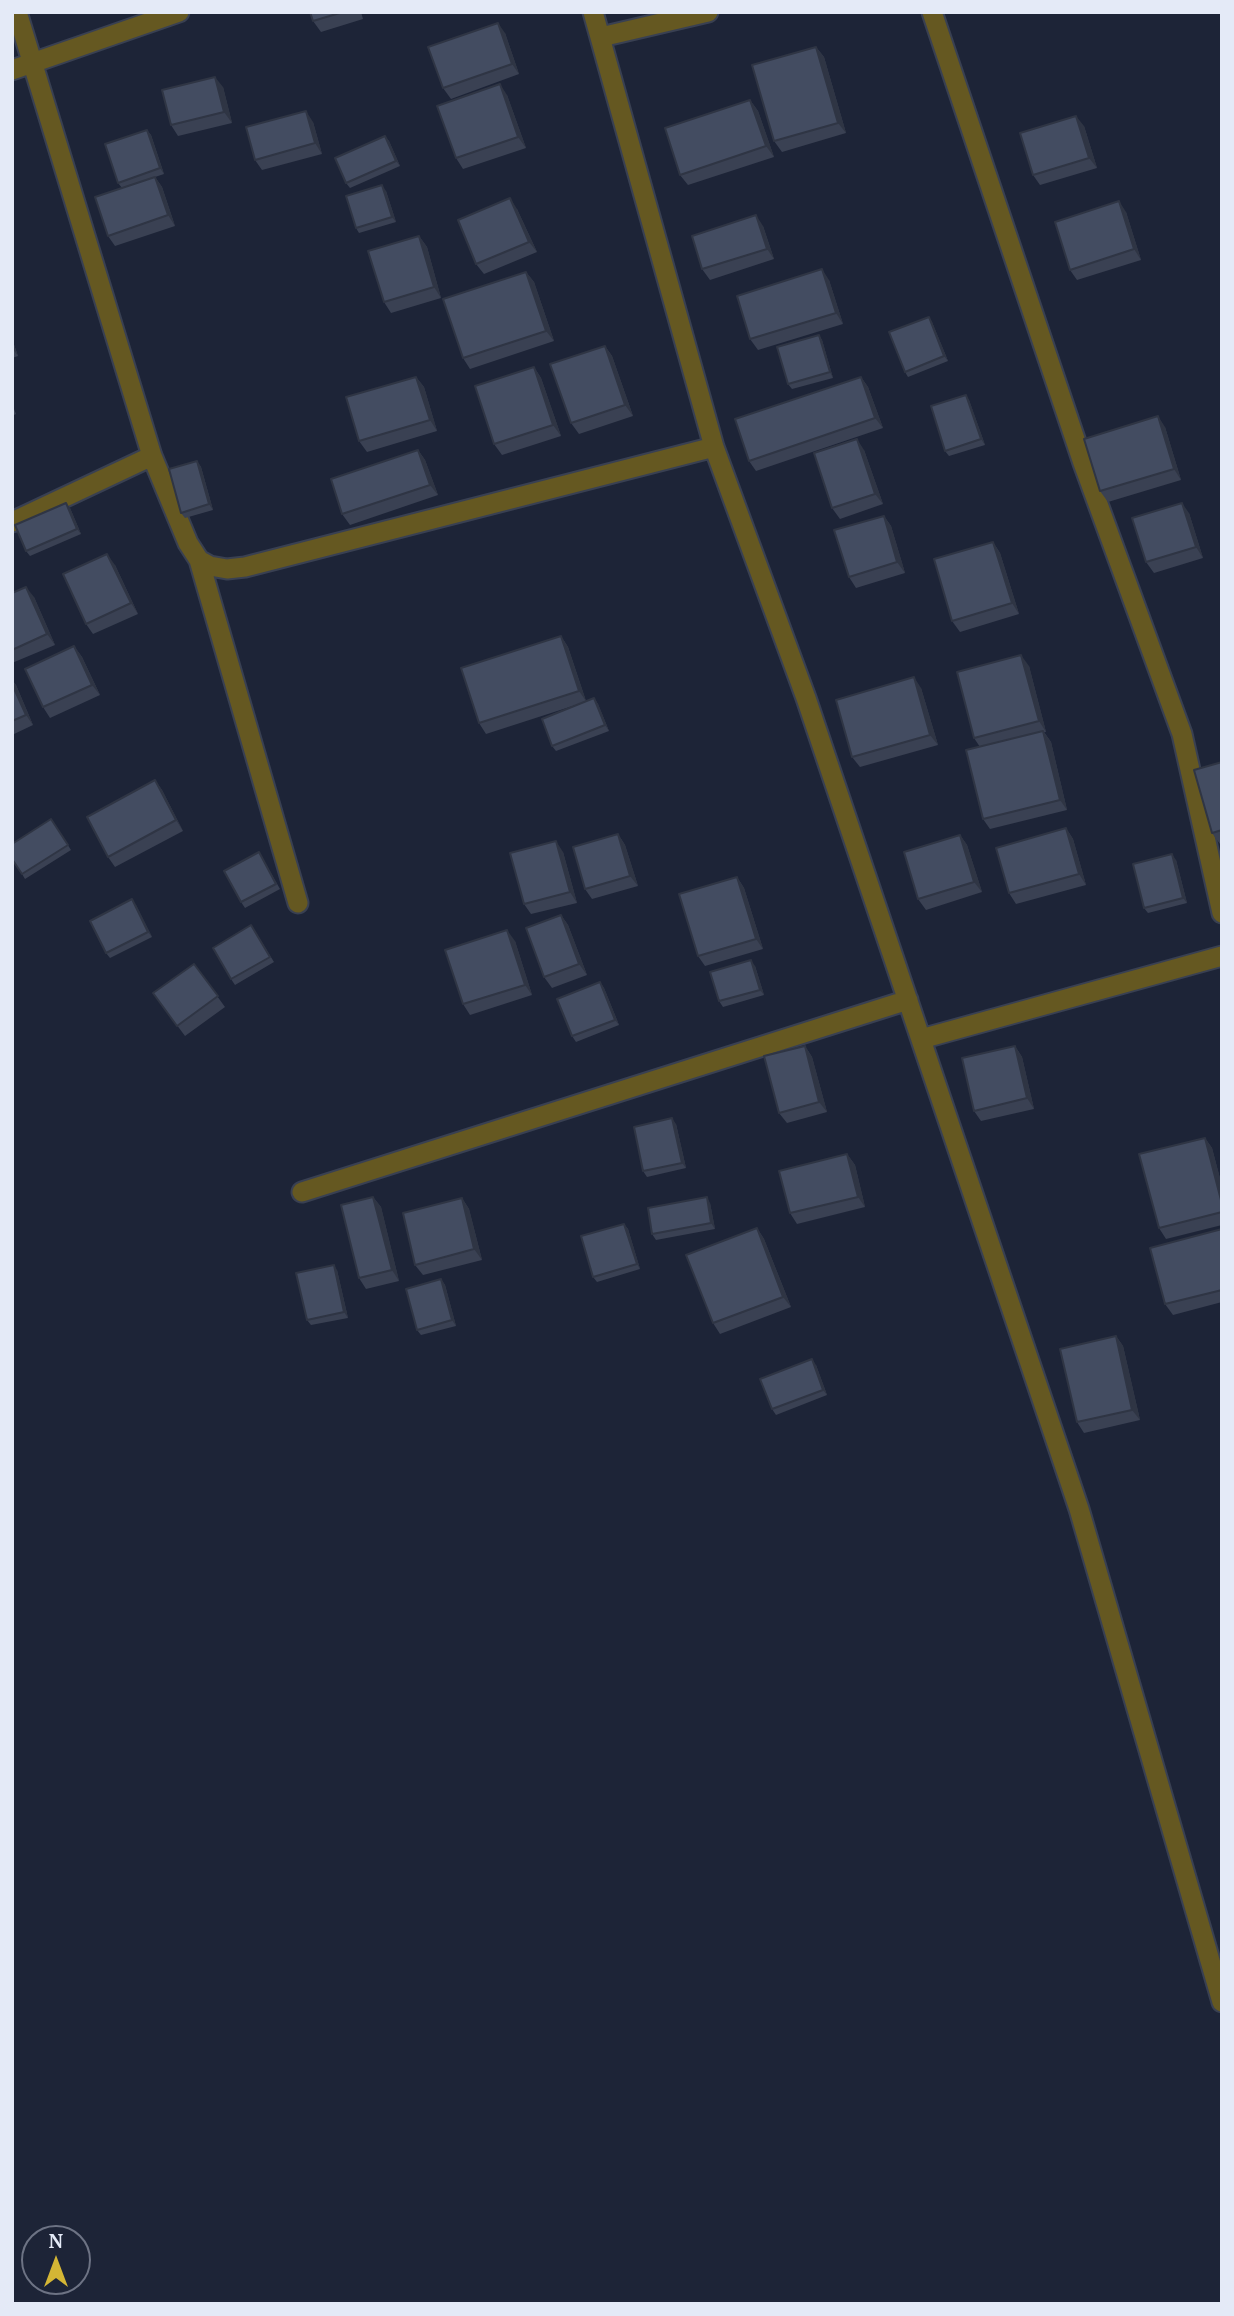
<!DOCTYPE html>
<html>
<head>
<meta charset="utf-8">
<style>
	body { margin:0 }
	#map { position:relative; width:1234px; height:2316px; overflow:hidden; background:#1d2437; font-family:"PT Serif",serif }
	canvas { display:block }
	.frame { position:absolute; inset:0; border:14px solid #e4eaf7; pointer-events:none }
	.north { position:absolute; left:21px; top:2225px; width:70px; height:70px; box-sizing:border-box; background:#1d2437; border:2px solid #6d7384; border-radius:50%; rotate:0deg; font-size:19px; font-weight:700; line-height:28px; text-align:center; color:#e4eaf7 }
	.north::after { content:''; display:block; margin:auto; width:24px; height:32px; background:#d4b635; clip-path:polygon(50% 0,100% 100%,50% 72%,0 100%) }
</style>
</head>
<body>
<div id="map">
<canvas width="1234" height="2316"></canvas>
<div class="frame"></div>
<div class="north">N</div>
</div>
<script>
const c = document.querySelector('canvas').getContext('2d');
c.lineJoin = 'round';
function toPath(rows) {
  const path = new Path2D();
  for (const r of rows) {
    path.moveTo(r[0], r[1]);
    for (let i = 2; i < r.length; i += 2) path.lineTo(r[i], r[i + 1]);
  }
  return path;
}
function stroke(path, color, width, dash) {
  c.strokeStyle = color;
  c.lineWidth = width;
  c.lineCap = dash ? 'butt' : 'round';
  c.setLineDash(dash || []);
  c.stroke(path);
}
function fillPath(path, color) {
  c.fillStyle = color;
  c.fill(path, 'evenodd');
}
const minor = toPath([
	[17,12,152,456,188,543,199,560,210,566,227,569,245,567,714,447],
	[593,12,714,447,806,698,1079,1509,1222,2002],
	[932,12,1083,463,1182,734,1222,913],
	[601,37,708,12],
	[12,70,179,12],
	[12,522,152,456],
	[199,560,298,903],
	[921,1039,1222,956],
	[302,1192,908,1000]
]);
stroke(minor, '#394052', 23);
stroke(minor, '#655821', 19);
fillPath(toPath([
	[310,12,361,12,363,19,321,32,313,21],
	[505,33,519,74,451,99,443,88],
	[816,47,824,57,846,133,782,152,774,141],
	[223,87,232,123,178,136,171,125],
	[507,95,526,148,463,169,456,158],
	[750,100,758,111,774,157,688,185,680,175],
	[313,122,322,154,262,170,255,160],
	[1084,126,1097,168,1040,185,1033,175],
	[147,130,151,135,164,174,155,177,162,187,175,226,115,246,108,236,122,188,118,183],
	[385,136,389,141,400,166,350,188,346,183],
	[386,191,396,222,359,233,356,228],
	[517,209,537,252,484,274,476,264],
	[1126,212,1141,260,1077,280,1070,270],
	[763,226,774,259,710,280,702,269],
	[419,236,427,247,441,298,391,313,384,302],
	[526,272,534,282,554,341,470,369,463,358],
	[829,280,843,324,758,350,750,339],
	[929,317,932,322,948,361,908,377,905,372],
	[819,335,822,340,833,378,792,389,788,384],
	[12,339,18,356,12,358],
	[605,346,612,356,633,416,579,434,571,423],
	[534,367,541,378,561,436,502,455,494,444],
	[416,377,424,387,437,431,367,452,359,441],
	[861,377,868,387,883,428,756,471,749,461],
	[966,395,969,400,985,445,949,456,945,451],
	[12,404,16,414,12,416],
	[1165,427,1181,480,1108,502,1100,491],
	[418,450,425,460,438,495,350,525,342,514],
	[864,450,883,504,840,519,832,508],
	[197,461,201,467,213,510,185,518,181,513],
	[70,508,81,534,30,556,26,551],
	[1189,513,1203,558,1154,573,1146,562],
	[884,516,891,526,905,573,856,588,849,577],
	[993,542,1000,553,1019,614,960,632,952,621],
	[115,565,138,614,93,634,86,624],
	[12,593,34,597,55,645,12,663],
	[561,636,568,647,586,701,594,698,598,704,609,731,556,751,552,746,582,703,486,734,479,723],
	[74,646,82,657,100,695,50,718,43,707],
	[1029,666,1046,732,1044,732,1051,742,1067,810,990,829,983,819,980,747,974,738],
	[12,680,16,685,33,725,12,735],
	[921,688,938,745,860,767,852,757],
	[1222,762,1222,843,1220,844,1212,833],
	[155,780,162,790,183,831,115,867,108,857],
	[51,819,71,850,25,879,22,874],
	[1066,828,1073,839,1086,885,1016,904,1009,893],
	[618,834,625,845,638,886,592,899,585,889],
	[960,835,967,845,982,892,926,910,918,899],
	[259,852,280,889,245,908,241,902],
	[563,852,577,903,531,914,524,904],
	[1176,860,1187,903,1148,913,1144,908],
	[737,877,744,888,763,949,705,966,698,956],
	[136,905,152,937,110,958,106,953],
	[561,915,568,925,587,975,552,988,544,977],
	[255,931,274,962,235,985,231,979],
	[515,941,532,995,470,1015,463,1004],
	[194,964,225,1007,185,1036,153,993],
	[755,966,764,995,723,1007,719,1001],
	[600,982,604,988,619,1025,576,1042,572,1036],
	[805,1046,812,1057,827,1112,787,1123,779,1113],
	[1015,1046,1022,1057,1034,1109,981,1121,974,1111],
	[676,1124,686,1168,647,1177,643,1171],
	[1205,1138,1212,1148,1222,1186,1222,1225,1166,1239,1159,1228],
	[847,1154,855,1165,865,1207,797,1224,790,1213],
	[373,1197,381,1207,399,1281,366,1289,359,1278],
	[462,1198,469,1209,482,1260,423,1275,415,1265],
	[710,1203,715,1229,656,1240,652,1234],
	[624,1224,628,1229,640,1269,597,1282,593,1277],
	[757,1228,764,1239,791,1307,720,1334,713,1323],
	[1222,1229,1222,1302,1173,1315,1165,1304],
	[337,1270,348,1318,311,1325,307,1320],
	[441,1279,445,1285,456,1326,421,1335,417,1330],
	[1116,1336,1123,1346,1140,1420,1084,1433,1077,1422],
	[816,1365,827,1395,776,1415,772,1409]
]), '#3a4153');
fillPath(toPath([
	[498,23,505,33,519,74,512,64],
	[816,47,824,57,846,133,838,123],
	[215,77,223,87,232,123,224,112],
	[500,84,507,95,526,148,518,137],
	[750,100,758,111,774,157,766,146],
	[306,111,313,122,322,154,315,143],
	[1076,116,1084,126,1097,168,1089,158],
	[147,130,151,135,164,174,160,168],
	[385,136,389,141,400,166,396,161],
	[155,177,162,187,175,226,168,215],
	[382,185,386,191,396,222,392,217],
	[510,198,517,209,537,252,529,242],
	[1119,201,1126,212,1141,260,1134,249],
	[756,215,763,226,774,259,767,249],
	[419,236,427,247,441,298,434,287],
	[822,269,829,280,843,324,836,313],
	[526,272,534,282,554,341,546,331],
	[929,317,932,322,948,361,944,356],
	[819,335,822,340,833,378,830,372],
	[12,339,18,356,12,348],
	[605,346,612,356,633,416,625,405],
	[534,367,541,378,561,436,553,425],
	[416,377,424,387,437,431,430,420],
	[861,377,868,387,883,428,875,418],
	[966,395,969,400,985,445,981,439],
	[1158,416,1165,427,1181,480,1174,469],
	[857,439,864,450,883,504,875,494],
	[418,450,425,460,438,495,430,485],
	[197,461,201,467,213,510,209,504],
	[66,503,70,508,81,534,77,529],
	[1182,503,1189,513,1203,558,1196,547],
	[884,516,891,526,905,573,897,562],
	[993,542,1000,553,1019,614,1012,603],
	[107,554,115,565,138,614,131,603],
	[26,587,34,597,55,645,47,634],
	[561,636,568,647,586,701,579,691],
	[74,646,82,657,100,695,92,685],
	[1021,655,1029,666,1046,732,1039,721],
	[914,677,921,688,938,745,930,735],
	[12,680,16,685,33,725,26,715,12,684],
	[594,698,598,704,609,731,605,725],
	[1043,731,1051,742,1067,810,1060,800],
	[155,780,162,790,183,831,176,820],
	[1066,828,1073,839,1086,885,1079,874],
	[618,834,625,845,638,886,630,876],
	[960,835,967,845,982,892,974,882],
	[556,841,563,852,577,903,570,892],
	[1172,854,1176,860,1187,903,1183,898],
	[737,877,744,888,763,949,756,939],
	[132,899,136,905,152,937,148,932],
	[561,915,568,925,587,975,579,964],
	[507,930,515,941,532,995,525,985],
	[751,960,755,966,764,995,760,990],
	[600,982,604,988,619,1025,615,1020],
	[805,1046,812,1057,827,1112,819,1102],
	[1015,1046,1022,1057,1034,1109,1027,1098],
	[672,1118,676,1124,686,1168,682,1163],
	[1205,1138,1212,1148,1222,1186,1222,1204],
	[847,1154,855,1165,865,1207,858,1197],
	[373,1197,381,1207,399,1281,392,1270],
	[707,1197,710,1203,715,1229,711,1223],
	[462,1198,469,1209,482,1260,474,1249],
	[624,1224,628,1229,640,1269,637,1264],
	[757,1228,764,1239,791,1307,783,1297],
	[334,1265,337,1270,348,1318,344,1312],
	[441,1279,445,1285,456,1326,452,1320],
	[1116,1336,1123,1346,1140,1420,1132,1410],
	[812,1359,816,1365,827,1395,823,1390]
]), '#2f3544');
const building = toPath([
	[310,12,343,12,313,21,310,12],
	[498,23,512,64,443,88,428,47,498,23],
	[816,47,838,123,774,141,752,65,816,47],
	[215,77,224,112,171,125,162,90,215,77],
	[500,84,518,137,456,158,437,106,500,84],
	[750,100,766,146,680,175,665,128,750,100],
	[306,111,315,143,255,160,246,127,306,111],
	[1076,116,1089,158,1033,175,1020,133,1076,116],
	[147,130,160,168,118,183,105,144,147,130],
	[385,136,396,161,346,183,335,158,385,136],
	[155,177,168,215,108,236,95,197,155,177],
	[382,185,392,217,356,228,346,196,382,185],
	[510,198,529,242,476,264,458,220,510,198],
	[1119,201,1134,249,1070,270,1055,222,1119,201],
	[756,215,767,249,702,269,692,236,756,215],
	[419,236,434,287,384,302,368,251,419,236],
	[822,269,836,313,750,339,737,296,822,269],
	[526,272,546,331,463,358,443,299,526,272],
	[929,317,944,356,905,372,889,332,929,317],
	[819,335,830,372,788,384,777,347,819,335],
	[605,346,625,405,571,423,550,364,605,346],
	[534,367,553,425,494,444,475,386,534,367],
	[416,377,430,420,359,441,346,397,416,377],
	[861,377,875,418,749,461,735,419,861,377],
	[966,395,981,439,945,451,931,406,966,395],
	[1158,416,1174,469,1100,491,1084,439,1158,416],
	[857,439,875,494,832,508,814,453,857,439],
	[418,450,430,485,342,514,331,479,418,450],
	[197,461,209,504,181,513,169,469,197,461],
	[66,503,77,529,26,551,15,525,66,503],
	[1182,503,1196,547,1146,562,1132,518,1182,503],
	[884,516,897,562,849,577,834,530,884,516],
	[993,542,1012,603,952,621,934,559,993,542],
	[107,554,131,603,86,624,63,574,107,554],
	[26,587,47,634,12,650,12,593,26,587],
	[561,636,579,691,479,723,461,668,561,636],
	[74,646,92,685,43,707,25,669,74,646],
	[1021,655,1039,721,974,738,957,672,1021,655],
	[914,677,930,735,852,757,836,700,914,677],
	[12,684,26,715,12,721,12,684],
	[594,698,605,725,552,746,542,719,594,698],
	[1043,731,1060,800,983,819,966,750,1043,731],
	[1222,762,1222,830,1212,833,1194,770,1222,762],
	[155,780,176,820,108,857,87,817,155,780],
	[51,819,68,845,22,874,12,859,12,844,51,819],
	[1066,828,1079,874,1009,893,996,848,1066,828],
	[618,834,630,876,585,889,573,847,618,834],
	[960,835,974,882,918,899,904,852,960,835],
	[556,841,570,892,524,904,510,853,556,841],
	[259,852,276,884,241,902,224,871,259,852],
	[1172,854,1183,898,1144,908,1133,864,1172,854],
	[737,877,756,939,698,956,679,894,737,877],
	[132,899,148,932,106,953,90,921,132,899],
	[561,915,579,964,544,977,526,928,561,915],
	[251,925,270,957,231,979,213,948,251,925],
	[507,930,525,985,463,1004,445,950,507,930],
	[751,960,760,990,719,1001,710,972,751,960],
	[194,964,218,996,177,1026,153,993,194,964],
	[600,982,615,1020,572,1036,557,999,600,982],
	[805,1046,819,1102,779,1113,764,1056,805,1046],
	[1015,1046,1027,1098,974,1111,962,1058,1015,1046],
	[672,1118,682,1163,643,1171,634,1127,672,1118],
	[1205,1138,1222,1204,1222,1212,1159,1228,1139,1154,1205,1138],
	[847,1154,858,1197,790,1213,779,1171,847,1154],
	[373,1197,392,1270,359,1278,341,1205,373,1197],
	[707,1197,711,1223,652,1234,648,1208,707,1197],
	[462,1198,474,1249,415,1265,403,1213,462,1198],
	[624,1224,637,1264,593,1277,581,1236,624,1224],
	[757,1228,783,1297,713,1323,686,1255,757,1228],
	[1222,1229,1222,1290,1165,1304,1150,1248,1222,1229],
	[334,1265,344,1312,307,1320,296,1273,334,1265],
	[441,1279,452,1320,417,1330,406,1289,441,1279],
	[1116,1336,1132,1410,1077,1422,1060,1349,1116,1336],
	[812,1359,823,1390,772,1409,760,1379,812,1359]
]);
fillPath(building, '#434c61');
stroke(building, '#2f3544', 2);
</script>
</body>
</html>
